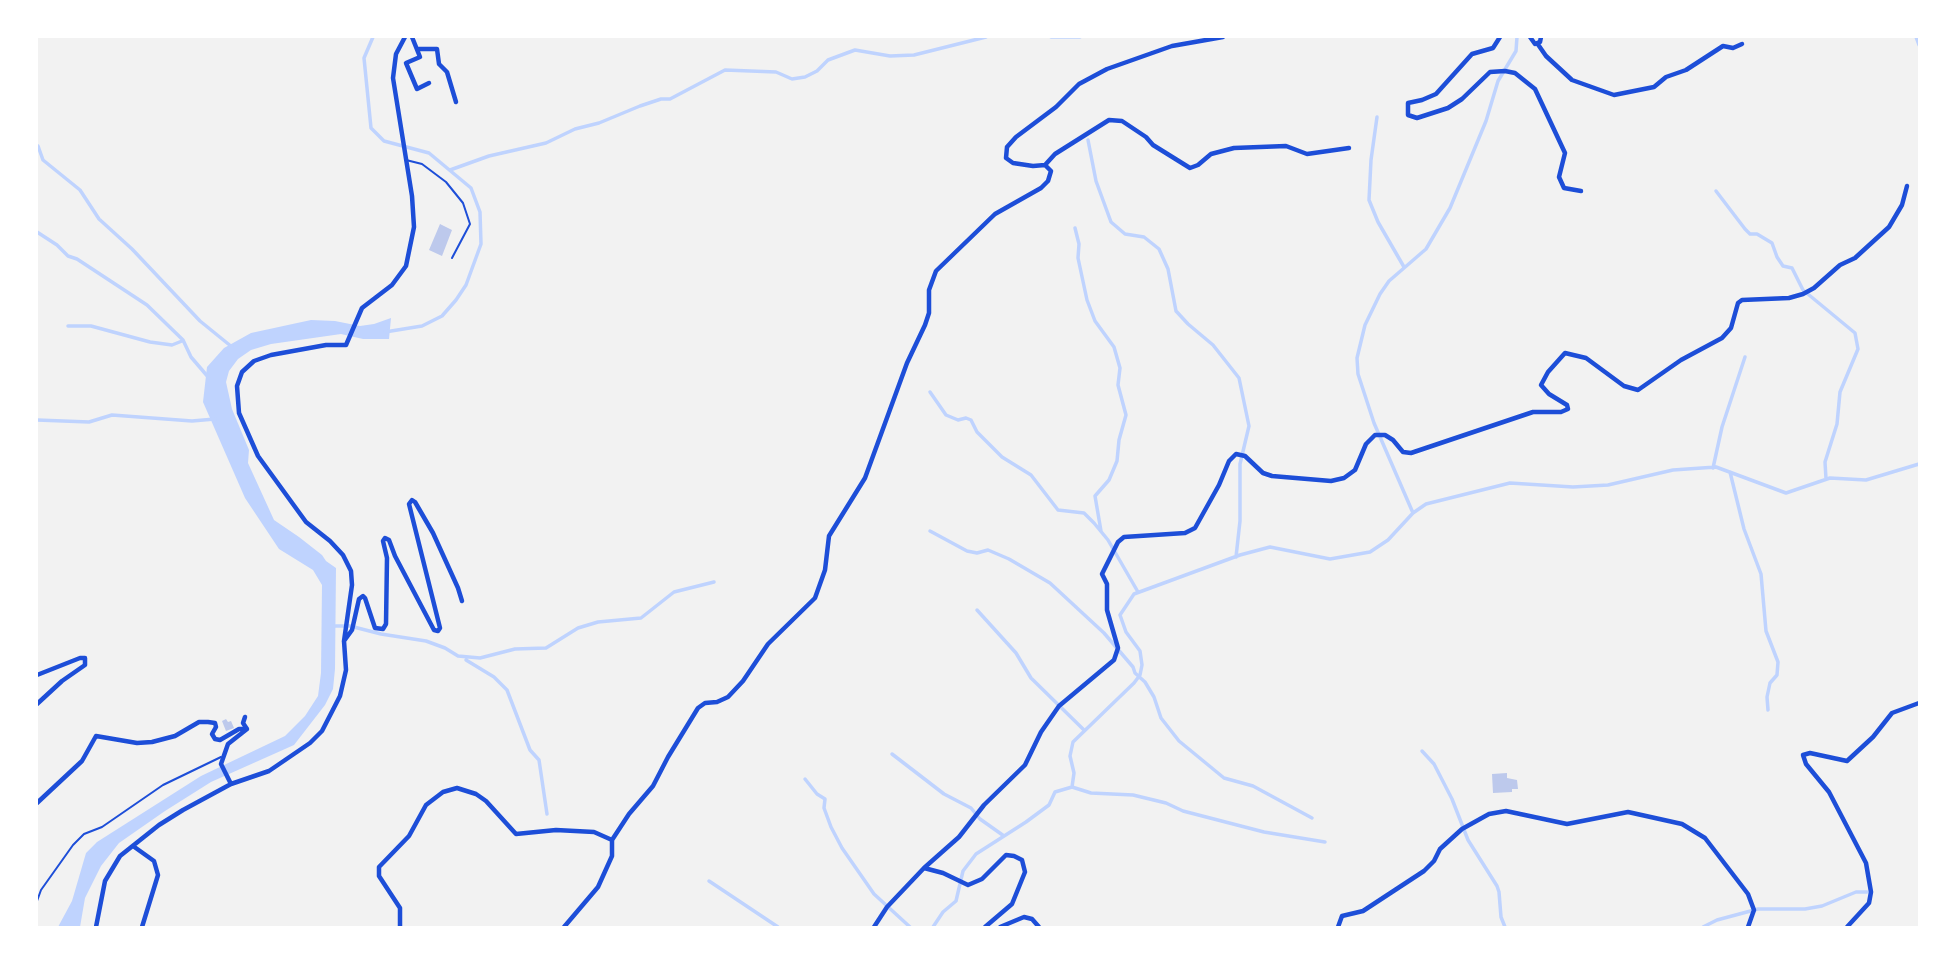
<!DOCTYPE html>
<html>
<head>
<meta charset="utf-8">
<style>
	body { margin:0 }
	#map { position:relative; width:1956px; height:964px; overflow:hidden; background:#f2f2f2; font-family:Signika,sans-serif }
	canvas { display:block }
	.frame { position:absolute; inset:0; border:38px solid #fff; pointer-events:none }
</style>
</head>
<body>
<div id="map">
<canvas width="1956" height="964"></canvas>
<div class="frame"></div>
</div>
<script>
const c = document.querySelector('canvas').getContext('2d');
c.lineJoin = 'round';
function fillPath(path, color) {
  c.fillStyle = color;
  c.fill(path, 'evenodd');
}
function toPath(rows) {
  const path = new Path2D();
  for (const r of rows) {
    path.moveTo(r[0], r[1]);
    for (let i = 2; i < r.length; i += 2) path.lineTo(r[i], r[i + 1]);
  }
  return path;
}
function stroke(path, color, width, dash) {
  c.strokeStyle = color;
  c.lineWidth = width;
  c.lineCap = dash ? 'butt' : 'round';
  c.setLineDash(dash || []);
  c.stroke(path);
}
fillPath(toPath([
	[391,318,389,339,363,339,341,334,271,344,251,350,238,359,229,371,226,382,232,409,249,450,248,463,274,520,299,537,322,555,326,561,336,568,335,669,333,689,325,705,294,745,211,782,165,811,119,843,101,866,85,898,80,927,58,927,72,901,86,853,97,842,201,776,285,736,305,716,318,696,321,673,322,585,313,570,279,549,245,498,203,402,207,367,224,348,251,333,311,320,335,321,360,326,374,324]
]), '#bfd3fe');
stroke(toPath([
	[373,37,364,58,371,128,384,141,429,153,471,188,480,212,481,244,466,285,456,300,442,316,422,326,385,332],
	[1051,37,1080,37],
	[1916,37,1919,45],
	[1377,117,1371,160,1369,200,1378,222,1404,267],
	[1088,140,1096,181,1111,222,1125,234,1144,237,1159,249,1168,269,1176,311,1188,324,1213,345,1239,378,1249,426,1240,464,1240,521,1236,557],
	[38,146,43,160,80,190,99,219,132,249,200,321,232,347],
	[450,170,489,156,546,143,575,129,599,123,640,106,661,99,670,99,725,70,776,72,792,79,805,77,817,71,828,60,855,50,890,56,914,55,986,37],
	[1716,191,1745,229,1750,234,1757,234,1772,243,1777,257,1783,266,1792,268,1803,290,1855,333,1858,349,1840,392,1837,424,1825,462,1826,479],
	[1075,228,1079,244,1078,258,1087,300,1095,321,1114,347,1120,368,1118,385,1126,415,1119,440,1117,461,1109,480,1095,496,1101,531],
	[37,232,57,245,68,256,77,259,147,305,183,340,191,357,209,378],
	[68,326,91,326,150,342,172,345,182,341],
	[930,392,946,415,958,420,966,418,971,420,977,432,1002,457,1031,475,1058,510,1084,513,1094,523,1108,540,1138,592],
	[37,420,89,422,112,415,192,421,215,419],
	[1713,468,1722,427,1745,357],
	[1730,472,1744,529,1761,574,1766,631,1778,662,1777,675,1770,683,1767,697,1768,710],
	[1413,513,1374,423,1358,374,1357,358,1365,325,1380,294,1389,281,1426,249,1450,208,1486,121,1498,81,1516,51,1517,37],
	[930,531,967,551,977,553,988,550,1009,559,1050,583,1104,633,1133,667,1135,673,1145,682,1154,697,1161,718,1179,741,1224,778,1253,786,1312,818],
	[977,610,1016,653,1031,678,1084,730],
	[332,626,350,626,381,634,426,641,445,648,458,656,480,658,515,649,546,648,578,628,598,622,641,618,674,592,714,582],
	[466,660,494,677,507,690,530,750,539,760,547,814],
	[1422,751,1434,764,1452,799,1468,840,1497,886,1499,892,1501,917,1505,927],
	[892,754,944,794,971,808,980,819,1004,836],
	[805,779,817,794,825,799,824,808,831,827,842,848,874,894,910,927],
	[1072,787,1091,793,1133,795,1166,803,1183,811,1264,832,1325,842],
	[709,881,778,927],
	[933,927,943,912,956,901,963,871,976,854,1026,822,1049,805,1055,792,1072,787,1074,773,1070,756,1073,742,1134,683,1140,675,1142,665,1140,651,1126,632,1120,615,1134,594,1240,555,1270,547,1330,559,1370,552,1388,540,1413,513,1426,504,1510,483,1573,487,1608,485,1673,470,1716,467,1786,493,1830,478,1866,480,1919,464],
	[1703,927,1717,920,1758,909,1805,909,1822,906,1856,892,1867,892]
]), '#bfd3fe', 3.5);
fillPath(toPath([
	[440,224,452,230,442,256,429,250],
	[226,719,228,722,231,721,234,728,226,731,222,721],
	[1507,773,1507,778,1517,780,1518,789,1512,789,1512,792,1493,793,1492,774]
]), '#bdc9ec');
stroke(toPath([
	[406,160,422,164,446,182,463,203,470,224,452,258],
	[37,901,41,890,73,845,84,834,102,827,163,785,221,757]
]), '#1d4ed8', 2);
stroke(toPath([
	[412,37,420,57,406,63,417,89,429,83],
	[1500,37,1493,48,1472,54,1436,94,1422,100,1408,103,1408,115,1417,118,1448,108,1462,99,1490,72,1505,71,1515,73,1535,89,1565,153,1559,177,1564,188,1581,191],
	[1530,37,1535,44,1540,42,1541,37],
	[1537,43,1546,56,1572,80,1614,95,1654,87,1666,77,1686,70,1723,46,1733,48,1742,44],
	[417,49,437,49,439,64,447,72,456,102],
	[1045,165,1055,154,1109,120,1122,121,1146,137,1153,145,1190,168,1198,165,1211,154,1234,148,1286,146,1307,154,1349,148],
	[344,641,352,630,359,599,363,596,365,598,375,628,383,629,386,624,387,558,383,541,385,538,389,540,395,556,434,630,438,631,440,628,409,504,412,500,415,502,433,533,458,588,462,601],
	[37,675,80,658,85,658,85,665,62,681,37,704],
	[231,784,221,764,228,744,247,729,243,723,245,717],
	[37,803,82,761,96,736,137,743,152,742,175,736,199,722,208,722,215,723,216,727,212,734,215,739,220,740,239,729,247,729],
	[133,846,154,861,158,875,142,927],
	[924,868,943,873,968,885,982,879,1006,855,1014,856,1022,860,1025,872,1012,904,985,927],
	[96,927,105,881,120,856,159,825,183,810,231,784,269,771,310,743,322,731,340,696,346,670,344,641,352,585,351,571,343,555,330,541,306,522,258,456,239,413,237,386,242,372,254,361,271,355,326,345,346,345,362,308,392,285,406,266,414,227,412,196,393,78,396,54,405,37],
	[400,927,400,908,379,876,379,867,409,836,426,805,443,792,457,788,476,794,486,801,516,834,556,830,594,832,612,840],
	[564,927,598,887,612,856,612,840,629,814,653,786,668,757,698,708,705,703,717,702,728,697,743,681,768,644,815,598,825,570,829,536,865,478,907,363,925,325,929,313,929,290,936,271,995,214,1041,188,1048,181,1051,171,1045,165,1033,166,1013,163,1006,158,1007,147,1016,137,1056,107,1079,84,1107,69,1172,46,1223,37],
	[874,927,887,907,924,868,959,837,984,805,1025,765,1041,732,1059,706,1114,660,1118,648,1107,610,1107,584,1102,574,1118,542,1124,537,1185,533,1195,528,1219,485,1229,461,1236,454,1245,456,1263,473,1272,476,1331,481,1344,478,1355,470,1366,444,1375,435,1385,435,1393,440,1403,452,1411,453,1533,412,1561,412,1568,409,1567,405,1549,394,1541,385,1548,372,1565,353,1586,358,1624,386,1638,390,1681,360,1722,338,1731,328,1738,303,1742,300,1789,298,1803,294,1814,288,1840,265,1855,258,1889,227,1902,205,1907,186],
	[1000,927,1024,917,1032,919,1039,927],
	[1338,927,1342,916,1363,911,1424,871,1434,861,1440,849,1462,829,1489,814,1506,811,1567,824,1628,812,1682,824,1705,838,1748,894,1754,910,1748,927],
	[1847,927,1869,903,1871,892,1866,863,1829,792,1806,764,1803,755,1810,753,1847,761,1873,737,1892,713,1919,703]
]), '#1d4ed8', 4.5);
</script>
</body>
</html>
